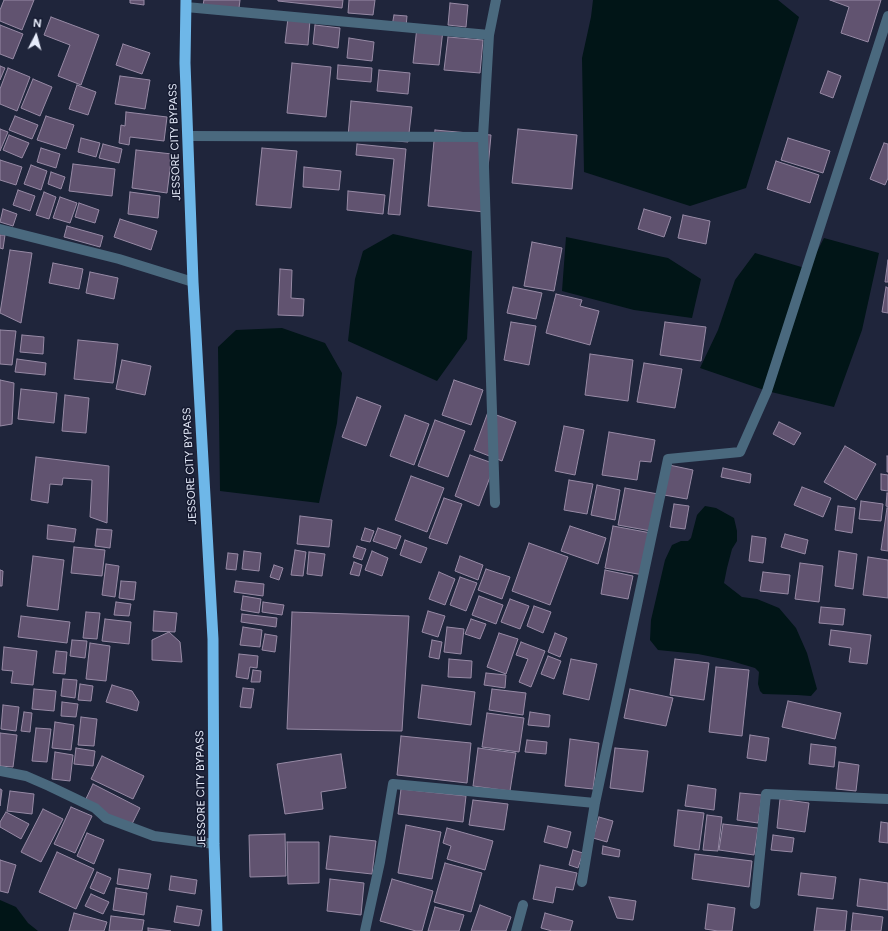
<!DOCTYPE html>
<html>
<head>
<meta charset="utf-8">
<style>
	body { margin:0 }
	#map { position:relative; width:888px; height:931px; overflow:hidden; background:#1f253b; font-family:Figtree,sans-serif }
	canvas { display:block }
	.north { position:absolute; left:16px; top:16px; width:40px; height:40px; -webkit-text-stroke:3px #161b31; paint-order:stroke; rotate:6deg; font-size:11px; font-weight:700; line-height:16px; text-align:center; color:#e7ecfb }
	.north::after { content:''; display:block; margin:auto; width:14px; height:18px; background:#e7ecfb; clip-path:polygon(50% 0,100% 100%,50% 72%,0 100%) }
</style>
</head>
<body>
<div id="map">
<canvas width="888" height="931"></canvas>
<div class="north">N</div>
</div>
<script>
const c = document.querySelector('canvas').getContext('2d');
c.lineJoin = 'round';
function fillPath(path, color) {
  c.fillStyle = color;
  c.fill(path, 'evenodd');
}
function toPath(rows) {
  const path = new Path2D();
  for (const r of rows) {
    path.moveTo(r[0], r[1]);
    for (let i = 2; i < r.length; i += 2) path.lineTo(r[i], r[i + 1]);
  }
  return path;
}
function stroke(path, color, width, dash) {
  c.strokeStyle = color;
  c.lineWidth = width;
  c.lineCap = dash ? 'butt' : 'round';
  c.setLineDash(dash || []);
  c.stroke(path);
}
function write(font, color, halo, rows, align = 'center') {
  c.font = font + ' Figtree,sans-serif';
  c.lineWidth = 3;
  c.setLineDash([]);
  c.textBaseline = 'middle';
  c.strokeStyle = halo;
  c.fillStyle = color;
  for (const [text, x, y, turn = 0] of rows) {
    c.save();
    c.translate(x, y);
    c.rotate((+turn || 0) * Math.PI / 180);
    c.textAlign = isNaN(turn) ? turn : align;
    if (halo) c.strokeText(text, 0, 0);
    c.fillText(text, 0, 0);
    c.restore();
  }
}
fillPath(toPath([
	[593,0,778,0,799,17,746,188,690,206,584,172,582,58,591,17],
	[393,234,472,251,467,339,437,381,348,341,355,279,363,251],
	[566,237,668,258,701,279,692,318,634,310,562,291],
	[824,238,879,253,862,330,834,407,767,391,700,368,718,330,735,280,755,253,808,269],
	[282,328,325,343,342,373,337,423,319,503,220,491,218,347,236,330],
	[705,506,716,508,734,518,737,531,737,541,732,549,727,568,724,583,742,597,757,599,779,608,796,628,807,653,817,689,811,696,797,695,763,694,760,691,758,684,759,672,755,668,728,660,698,654,658,650,650,640,651,620,665,560,672,545,681,541,688,541,691,538,697,515],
	[0,900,16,907,28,923,38,931,0,931]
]), '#011517');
const building = toPath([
	[4,0,34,0,22,30,0,21,0,10,4,0],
	[130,0,144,0,144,5,130,3,130,0],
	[204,0,240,0,239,8,203,5,204,0],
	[278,0,343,0,342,8,278,1,278,0],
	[349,0,375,0,373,15,348,13,349,0],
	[830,0,881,0,868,42,841,33,849,7,830,0],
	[450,3,468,5,466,27,448,25,450,3],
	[394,15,407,16,406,27,392,26,394,15],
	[51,17,99,35,81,85,58,76,70,45,44,35,51,17],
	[288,18,310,20,308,45,285,43,288,18],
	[0,25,23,34,13,59,0,54,0,25],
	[315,25,340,28,338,48,313,44,315,25],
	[417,27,443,30,439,65,413,63,417,27],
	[448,37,483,40,480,73,444,70,448,37],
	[349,38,374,42,372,61,347,58,349,38],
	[123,44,150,53,142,74,116,65,123,44],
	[292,63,331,67,326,117,287,113,292,63],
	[338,65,372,68,371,82,337,79,338,65],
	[0,66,5,68,0,80,0,66],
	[8,68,30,77,17,111,0,104,0,89,8,68],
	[379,70,410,73,408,94,377,91,379,70],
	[828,71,841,76,833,98,820,93,828,71],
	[120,76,150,80,145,109,115,104,120,76],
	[33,79,52,87,40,116,21,108,33,79],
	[77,85,96,92,88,115,69,109,77,85],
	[351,101,412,107,408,142,348,137,351,101],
	[126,112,167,117,164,141,130,137,129,145,119,143,121,125,125,126,126,112],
	[15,116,38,125,32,139,9,130,15,116],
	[46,116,74,125,66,149,37,140,46,116],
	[0,129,8,132,0,151,0,129],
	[518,129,577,135,572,189,512,183,518,129],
	[435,130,491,135,484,212,428,206,435,130],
	[9,135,29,143,22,158,3,150,9,135],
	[81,138,100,143,96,157,78,152,81,138],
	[788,138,830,151,823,173,781,160,788,138],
	[884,143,888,144,888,178,885,185,870,179,884,143],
	[103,144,122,149,119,163,99,158,103,144],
	[357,144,406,149,400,215,388,214,394,159,356,155,357,144],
	[41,148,60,154,56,168,37,162,41,148],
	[262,148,297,151,291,208,256,205,262,148],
	[136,150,172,154,167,193,132,188,136,150],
	[0,160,22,167,16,185,0,180,0,160],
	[776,161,819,175,810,203,767,189,776,161],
	[73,164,115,169,112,196,69,191,73,164],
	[31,165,47,171,41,190,24,184,31,165],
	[304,167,341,171,339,190,303,187,304,167],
	[51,172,65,177,61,189,48,184,51,172],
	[18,190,35,196,30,211,13,205,18,190],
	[348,191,385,195,383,214,347,210,348,191],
	[44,192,56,197,49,219,36,215,44,192],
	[130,192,160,196,158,218,128,214,130,192],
	[60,197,77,203,70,223,53,218,60,197],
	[79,203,99,210,95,223,75,217,79,203],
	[3,209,17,214,13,226,0,222,3,209],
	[644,209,671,217,664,237,638,229,644,209],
	[683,215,710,221,706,244,678,238,683,215],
	[120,219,157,231,151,250,114,237,120,219],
	[67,226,103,236,100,247,64,237,67,226],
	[0,235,5,235,3,249,0,248,0,235],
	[532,242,562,248,554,291,524,286,532,242],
	[10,250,32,253,21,323,0,313,10,250],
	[888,260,888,282,885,282,888,260],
	[53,263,83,269,79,289,49,283,53,263],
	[280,269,292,270,291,298,304,299,303,316,278,315,280,269],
	[90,272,118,278,114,299,86,293,90,272],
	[513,287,542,293,536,319,507,313,513,287],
	[886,287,888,288,888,313,882,312,886,287],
	[556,294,582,300,580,306,599,311,590,345,546,333,556,294],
	[511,322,536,326,529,365,504,360,511,322],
	[665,322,706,327,701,361,660,355,665,322],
	[0,330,16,331,12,365,0,364,0,330],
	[22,335,44,337,43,354,20,352,22,335],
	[78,340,118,344,113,383,74,379,78,340],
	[590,354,633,360,628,401,585,395,590,354],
	[17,359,46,363,45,375,15,372,17,359],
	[122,360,151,366,145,395,116,389,122,360],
	[644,363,682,369,675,408,637,402,644,363],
	[0,380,14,383,12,424,0,426,0,380],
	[454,380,483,390,471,425,442,415,454,380],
	[21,389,57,393,54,423,18,419,21,389],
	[65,395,89,398,86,433,62,431,65,395],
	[357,397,381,406,366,446,342,437,357,397],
	[488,412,516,422,502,461,474,450,488,412],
	[405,415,429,424,414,465,390,456,405,415],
	[435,420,465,431,448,477,418,466,435,420],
	[779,422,801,433,794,445,773,434,779,422],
	[564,426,584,430,575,475,555,471,564,426],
	[609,432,655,440,651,462,640,461,637,480,602,475,609,432],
	[845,446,876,464,856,500,824,482,845,446],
	[470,455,495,464,479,506,455,496,470,455],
	[887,456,888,456,888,472,887,472,887,456],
	[36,457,109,466,107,523,90,517,92,480,63,478,62,485,50,484,48,503,31,500,36,457],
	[669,465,693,470,687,499,664,495,669,465],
	[723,468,751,474,750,483,721,477,723,468],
	[881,474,888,475,888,491,881,490,881,474],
	[411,476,444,488,427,532,395,520,411,476],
	[569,480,593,484,587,514,564,510,569,480],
	[597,485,620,490,615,520,591,515,597,485],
	[802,487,831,498,823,517,794,505,802,487],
	[625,488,658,494,651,531,618,525,625,488],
	[887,493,888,493,888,507,886,506,887,493],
	[444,498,462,504,447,544,429,538,444,498],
	[861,501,883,504,881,521,859,519,861,501],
	[674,504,689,506,685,529,670,527,674,504],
	[838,506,855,508,852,533,835,530,838,506],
	[887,508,888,508,888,551,881,550,887,508],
	[300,516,332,520,329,547,297,544,300,516],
	[48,525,76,529,74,542,47,539,48,525],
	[570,526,606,538,598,564,561,551,570,526],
	[613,526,651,533,643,575,605,568,613,526],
	[365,528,374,531,370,542,361,540,365,528],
	[378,528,401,536,396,549,373,541,378,528],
	[97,529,112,530,110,548,95,546,97,529],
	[785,534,808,540,805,554,781,547,785,534],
	[752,536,766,538,763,563,749,561,752,536],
	[405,540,427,548,421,563,400,555,405,540],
	[529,543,568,557,550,605,512,591,529,543],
	[357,546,366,549,362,560,353,557,357,546],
	[74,547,105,550,102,576,71,573,74,547],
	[295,550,306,552,303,576,291,575,295,550],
	[244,551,261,553,259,571,242,569,244,551],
	[372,551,388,558,382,576,365,570,372,551],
	[839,551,857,554,853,589,835,586,839,551],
	[309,552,325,554,322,576,307,574,309,552],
	[228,553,238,554,236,570,226,569,228,553],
	[33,556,64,560,58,610,27,606,33,556],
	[460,556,483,565,478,580,455,571,460,556],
	[868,557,888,560,888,598,863,595,868,557],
	[354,562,362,565,359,576,350,574,354,562],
	[800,563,823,566,819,602,795,599,800,563],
	[106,564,119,566,115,597,102,595,106,564],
	[274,565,283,568,279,580,270,577,274,565],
	[486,569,510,577,502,599,478,590,486,569],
	[0,570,3,571,2,586,0,586,0,570],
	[605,570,633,576,628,599,601,594,605,570],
	[439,572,455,579,445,605,429,599,439,572],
	[763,572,790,575,788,594,760,591,763,572],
	[460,577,477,583,466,611,450,605,460,577],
	[121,581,136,582,134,600,119,598,121,581],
	[236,581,264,584,263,596,234,592,236,581],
	[243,596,261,599,259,613,241,610,243,596],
	[479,596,503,605,496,624,472,615,479,596],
	[510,599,529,606,520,629,501,622,510,599],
	[116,602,131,604,129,616,114,615,116,602],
	[263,602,284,605,282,615,262,612,263,602],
	[534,606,551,612,543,633,527,626,534,606],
	[821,607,845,609,843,625,819,623,821,607],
	[154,611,177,613,175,632,153,631,154,611],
	[428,611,445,616,438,637,422,632,428,611],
	[86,612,100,613,97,639,83,638,86,612],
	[292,612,409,616,402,731,287,729,292,612],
	[242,614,277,618,276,627,241,622,242,614],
	[21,616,70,622,67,643,18,637,21,616],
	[105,619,131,622,129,644,102,641,105,619],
	[471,619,486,624,480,639,465,634,471,619],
	[243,627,262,630,260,647,240,645,243,627],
	[447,627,464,629,461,654,444,652,447,627],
	[831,630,871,635,867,664,849,662,851,648,829,645,831,630],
	[169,632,180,642,182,662,152,660,152,640,169,632],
	[499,633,518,639,506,674,487,667,499,633],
	[555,633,567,638,560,657,548,652,555,633],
	[265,634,277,636,275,652,262,650,265,634],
	[72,640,87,641,85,658,70,656,72,640],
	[432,640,442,642,439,659,429,657,432,640],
	[521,642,545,651,531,687,519,682,528,659,516,655,521,642],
	[90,643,110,646,106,681,86,679,90,643],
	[4,647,37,651,33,685,11,683,13,671,2,670,4,647],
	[56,651,67,652,65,674,53,673,56,651],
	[239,654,258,656,257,668,250,667,248,679,236,677,239,654],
	[548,656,561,661,554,679,541,674,548,656],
	[449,659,472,661,471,678,448,677,449,659],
	[571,659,597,664,589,700,563,694,571,659],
	[675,659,709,663,704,700,670,695,675,659],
	[716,667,749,670,742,736,709,732,716,667],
	[253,670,261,671,260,682,251,682,253,670],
	[486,673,506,675,505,688,484,685,486,673],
	[63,679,77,680,75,698,61,696,63,679],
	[80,684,93,686,91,701,78,700,80,684],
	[112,685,132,691,139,702,137,711,106,702,112,685],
	[422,685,475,692,471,725,418,718,422,685],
	[243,688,254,689,251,708,240,707,243,688],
	[34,689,56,691,54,711,32,709,34,689],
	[492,689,526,693,523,715,489,710,492,689],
	[630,689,673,698,666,726,624,718,630,689],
	[788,701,841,713,835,739,782,727,788,701],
	[62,702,78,704,76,717,61,716,62,702],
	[3,705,19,707,16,731,1,729,3,705],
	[24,712,32,713,30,732,21,731,24,712],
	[530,712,550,715,549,727,528,725,530,712],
	[487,713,524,718,519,752,482,747,487,713],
	[81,717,97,719,94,746,78,745,81,717],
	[55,722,74,725,71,750,52,748,55,722],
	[36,728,51,729,47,762,32,761,36,728],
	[0,733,17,735,13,767,0,766,0,733],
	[750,735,769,738,766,761,747,758,750,735],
	[401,736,471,743,467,783,397,775,401,736],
	[570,739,599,743,593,789,565,786,570,739],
	[527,740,547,742,546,754,525,752,527,740],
	[811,744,836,747,834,767,809,764,811,744],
	[76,748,95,751,93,766,74,764,76,748],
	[478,748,516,753,510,791,473,786,478,748],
	[615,748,648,751,643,792,610,788,615,748],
	[55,752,73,755,70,781,52,779,55,752],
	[341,754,346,788,321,792,323,809,285,814,277,764,341,754],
	[102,756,144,776,133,799,91,779,102,756],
	[839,762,859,765,856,791,836,789,839,762],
	[93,784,140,808,131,826,84,803,93,784],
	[688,785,716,789,714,810,685,806,688,785],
	[0,789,2,790,0,806,0,789],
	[401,789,466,796,463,822,398,814,401,789],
	[10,791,34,794,32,814,7,811,10,791],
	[740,793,762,795,758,823,737,820,740,793],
	[780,799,809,803,805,832,777,828,780,799],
	[473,800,508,804,504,830,469,825,473,800],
	[71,807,92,816,75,853,54,844,71,807],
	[43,809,63,819,41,862,21,852,43,809],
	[678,810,704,813,699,850,674,846,678,810],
	[6,812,29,824,21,839,0,827,0,822,6,812],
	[707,815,722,817,718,851,703,850,707,815],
	[599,817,613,821,607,842,593,838,599,817],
	[881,822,888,823,888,843,879,842,881,822],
	[723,824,758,828,754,855,719,850,723,824],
	[406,825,441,832,432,879,398,873,406,825],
	[548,826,571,832,567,848,544,842,548,826],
	[447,828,493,841,485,870,447,859,451,846,443,843,447,828],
	[87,833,104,840,94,864,77,856,87,833],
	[285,834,286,876,250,877,249,835,285,834],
	[773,835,794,838,792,852,771,850,773,835],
	[330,836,376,841,372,874,326,869,330,836],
	[287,842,319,842,319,883,288,884,287,842],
	[603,846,620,850,619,857,602,854,603,846],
	[573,850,583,853,578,868,569,865,573,850],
	[57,852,94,869,76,909,39,892,57,852],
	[695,854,752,861,749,887,692,879,695,854],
	[0,860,16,865,8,893,0,891,0,860],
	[445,863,482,873,471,912,434,902,445,863],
	[540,865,577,873,573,890,556,887,553,903,533,899,540,865],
	[119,869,151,874,148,889,117,884,119,869],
	[97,872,111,878,104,894,90,888,97,872],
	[801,873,836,877,833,899,798,895,801,873],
	[171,876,197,880,195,894,169,890,171,876],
	[330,879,364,883,361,915,327,911,330,879],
	[392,879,433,891,422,931,416,931,380,921,392,879],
	[860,879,888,883,888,910,857,906,860,879],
	[116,888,147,893,144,915,113,910,116,888],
	[91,894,109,902,103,914,85,906,91,894],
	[609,897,636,901,633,920,617,918,609,897],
	[708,904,735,908,732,931,718,931,705,929,708,904],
	[480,905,511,917,506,931,471,931,480,905],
	[177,906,202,910,199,926,174,922,177,906],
	[435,907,464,915,459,931,428,931,435,907],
	[817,908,847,911,845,931,814,931,817,908],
	[74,913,107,922,104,931,69,931,74,913],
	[545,913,573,921,570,931,552,931,541,928,545,913],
	[853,913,883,917,881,931,851,931,853,913],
	[111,916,144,920,142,931,109,931,111,916],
	[148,928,171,931,148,931,148,928]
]);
fillPath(building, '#615370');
stroke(building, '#978aa5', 1);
stroke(toPath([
	[186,7,489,35],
	[188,136,483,137],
	[0,229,119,259,193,282],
	[495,503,483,137,489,35,496,0],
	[0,771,26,776,49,786,95,808,106,818,154,836,214,844],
	[582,882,595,803,668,459,740,452,767,391,888,16],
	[755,904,766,794,888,799],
	[365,931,380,862,393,784,595,803],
	[516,931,523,905]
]), '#4a697e', 10);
stroke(toPath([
	[186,0,185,63,193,282,213,639,214,844,217,931]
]), '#6eb7e8', 11);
write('11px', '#e7ecfb', '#161b31', [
	["JESSORE CITY BYPASS",175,142,-92],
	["JESSORE CITY BYPASS",190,466,-93],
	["JESSORE CITY BYPASS",201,789,-91]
]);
</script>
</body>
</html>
